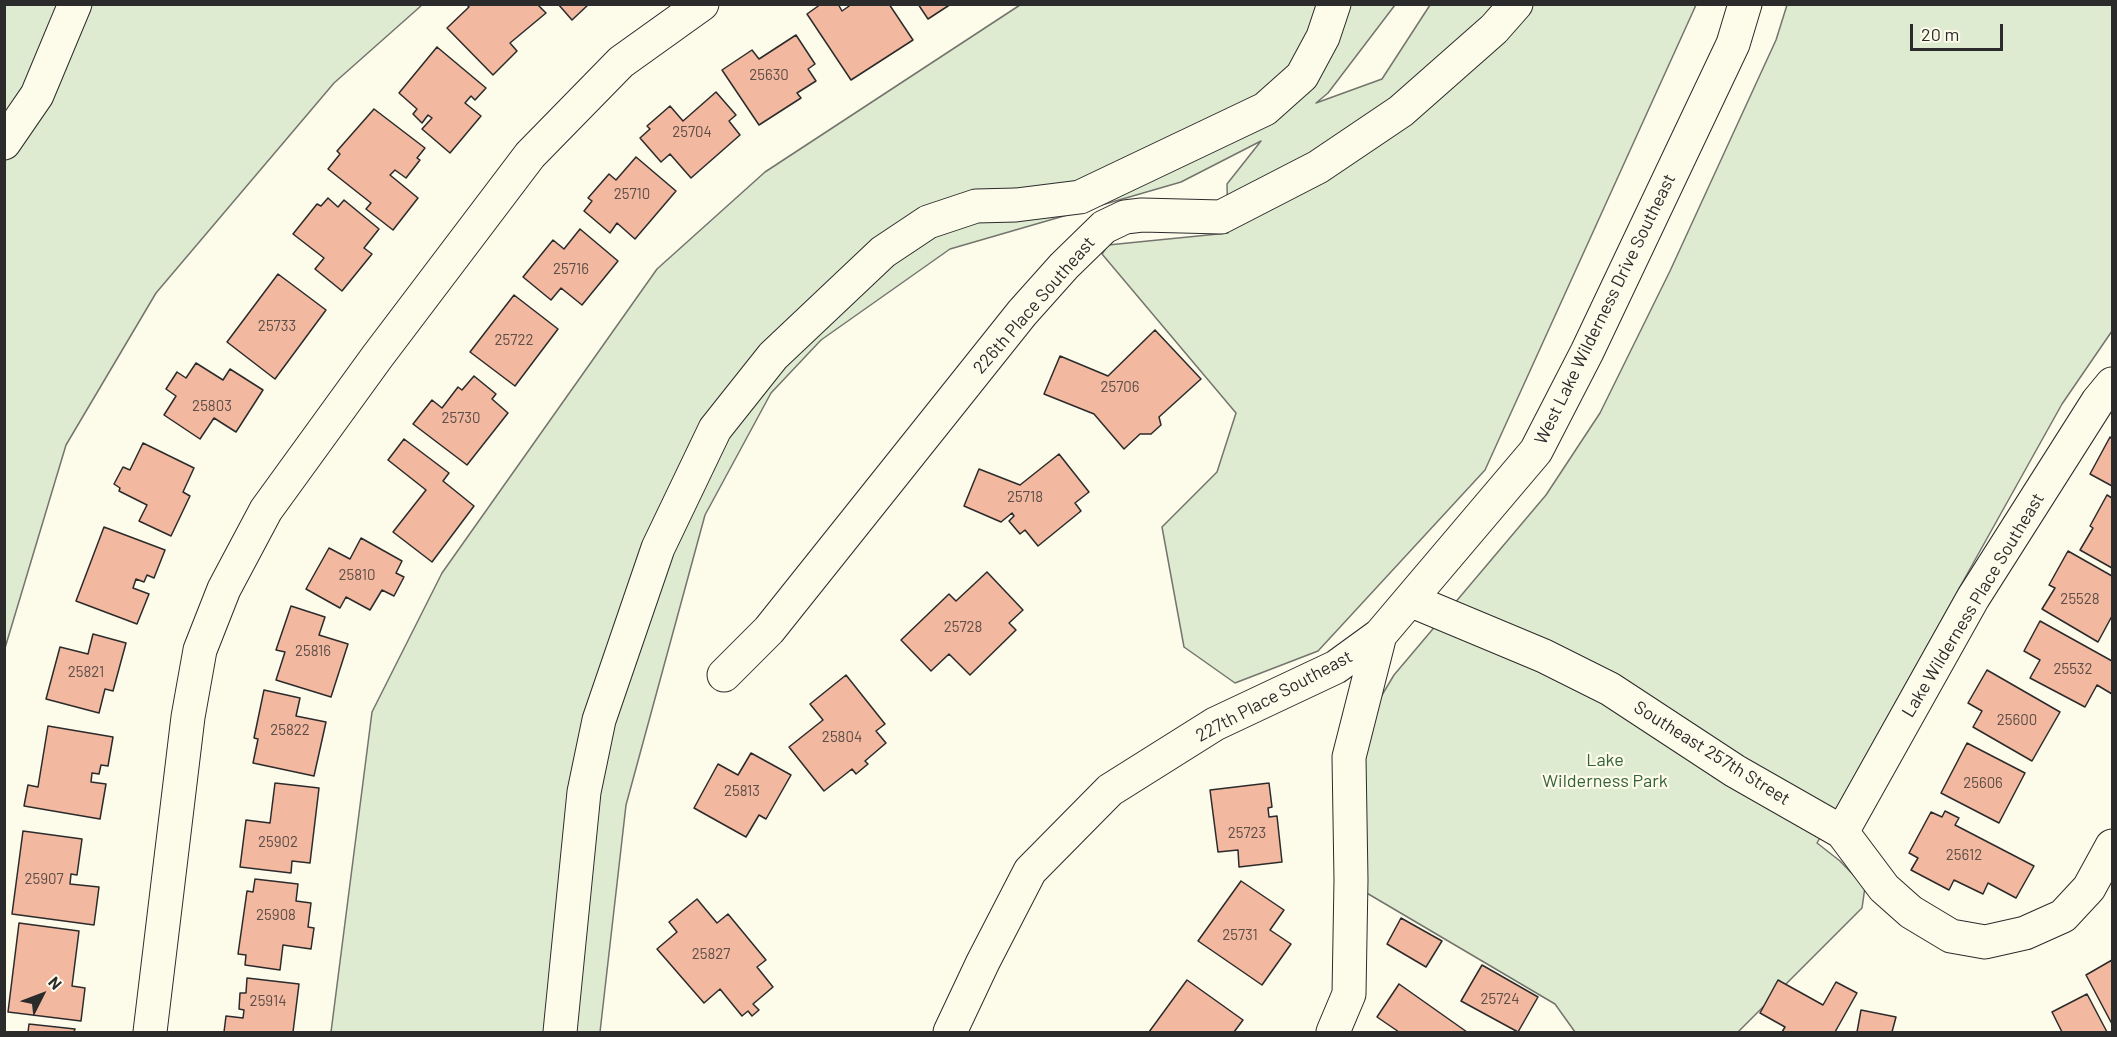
<!DOCTYPE html>
<html>
<head>
<meta charset="utf-8">
<style>
	body { margin:0 }
	#map { position:relative; width:2117px; height:1037px; overflow:hidden; background:#fdfbea; font-family:Barlow,sans-serif }
	canvas { display:block }
	.frame { position:absolute; inset:0; border:6px solid #2b2b2b; pointer-events:none }
	.north { position:absolute; left:12px; top:965px; width:60px; height:60px; -webkit-text-stroke:4px #fdfbea; paint-order:stroke; rotate:48deg; font-size:16px; font-weight:700; line-height:24px; text-align:center; color:#2b2b2b }
	.north::after { content:''; display:block; margin:auto; width:21px; height:27px; background:#2b2b2b; clip-path:polygon(50% 0,100% 100%,50% 72%,0 100%) }
	.scale { position:absolute; left:1910px; top:24px; width:93px; height:27px; box-sizing:border-box; border:3px solid #2b2b2b; border-top:0; padding-left:8px; font-size:18px; line-height:21px; white-space:nowrap; color:#2b2b2b; -webkit-text-stroke:4px #fdfbea; paint-order:stroke }
</style>
</head>
<body>
<div id="map">
<canvas width="2117" height="1037"></canvas>
<div class="frame"></div>
<div class="north">N</div>
<div class="scale">20 m</div>
</div>
<script>
const c = document.querySelector('canvas').getContext('2d');
c.lineJoin = 'round';
function fillPath(path, color) {
  c.fillStyle = color;
  c.fill(path, 'evenodd');
}
function toPath(rows) {
  const path = new Path2D();
  for (const r of rows) {
    path.moveTo(r[0], r[1]);
    for (let i = 2; i < r.length; i += 2) path.lineTo(r[i], r[i + 1]);
  }
  return path;
}
function stroke(path, color, width, dash) {
  c.strokeStyle = color;
  c.lineWidth = width;
  c.lineCap = dash ? 'butt' : 'round';
  c.setLineDash(dash || []);
  c.stroke(path);
}
function write(font, color, halo, rows, align = 'center') {
  c.font = font + ' Barlow,sans-serif';
  c.lineWidth = 4.5;
  c.setLineDash([]);
  c.textBaseline = 'middle';
  c.strokeStyle = halo;
  c.fillStyle = color;
  for (const [text, x, y, turn = 0] of rows) {
    c.save();
    c.translate(x, y);
    c.rotate((+turn || 0) * Math.PI / 180);
    c.textAlign = isNaN(turn) ? turn : align;
    if (halo) c.strokeText(text, 0, 0);
    c.fillText(text, 0, 0);
    c.restore();
  }
}
const green = toPath([
	[5,5,422,5,334,83,156,293,66,445,5,648,5,5],
	[1020,5,1395,5,1328,93,1316,103,1382,79,1430,5,1696,5,1485,470,1318,651,1235,683,1184,647,1162,527,1217,472,1236,413,1102,254,1108,245,1228,233,1227,184,1261,141,1181,182,950,249,821,340,771,393,705,515,626,805,600,1032,331,1032,372,712,442,573,657,269,765,172,1020,5],
	[1787,5,2112,5,2112,331,2062,404,1817,843,1840,861,1865,887,1862,908,1738,1032,1575,1032,1555,1004,1365,892,1356,793,1376,705,1394,675,1546,495,1600,413,1670,271,1776,40,1787,5]
]);
fillPath(green, '#deebd1');
stroke(green, '#74746e', 1.5);
const building = toPath([
	[466,4,537,4,546,13,510,43,517,51,493,75,447,28,469,7,466,4],
	[558,4,589,4,572,20,558,4],
	[821,4,838,4,842,11,852,4,889,4,913,40,851,80,807,14,821,4],
	[918,4,951,4,928,19,918,4],
	[796,35,815,64,808,69,816,81,797,93,801,98,759,125,722,70,752,50,759,59,796,35],
	[437,47,486,88,475,100,471,96,465,103,481,116,450,153,422,129,432,118,428,115,422,123,413,114,417,109,399,93,437,47],
	[716,92,736,115,729,121,740,135,691,178,670,154,661,162,640,138,650,129,647,126,670,106,683,121,716,92],
	[374,109,425,148,417,158,420,160,406,178,395,170,390,175,418,198,393,230,366,209,371,203,328,169,340,154,337,151,374,109],
	[636,157,676,191,635,239,617,223,610,233,584,211,592,201,588,198,609,174,616,180,636,157],
	[328,198,338,207,344,200,379,229,364,248,372,254,342,291,315,269,324,258,293,234,317,204,321,206,328,198],
	[580,229,618,261,582,305,561,288,551,300,523,277,553,240,564,249,580,229],
	[278,274,326,310,275,379,227,342,278,274],
	[514,295,558,329,515,386,470,352,514,295],
	[1155,330,1201,379,1159,417,1161,425,1151,434,1140,434,1124,449,1094,414,1044,394,1060,356,1108,376,1155,330],
	[196,363,223,380,230,369,263,390,236,432,214,418,200,439,164,415,176,396,166,389,177,372,186,378,196,363],
	[474,376,496,394,492,399,508,413,467,465,413,424,432,400,442,408,458,387,462,390,474,376],
	[2110,437,2112,439,2112,486,2090,474,2110,437],
	[404,439,449,473,443,481,474,506,432,562,393,532,426,490,388,460,404,439],
	[143,443,194,468,183,492,190,496,171,536,139,521,147,505,119,491,120,488,114,484,123,467,130,470,143,443],
	[1059,454,1089,492,1075,503,1081,511,1038,546,1025,530,1020,534,1009,521,1014,516,1012,513,1001,522,964,506,979,469,1020,485,1059,454],
	[2107,495,2112,498,2112,568,2080,550,2093,528,2090,526,2107,495],
	[104,527,165,550,154,578,147,575,144,582,136,579,133,588,149,594,137,624,76,601,104,527],
	[361,538,402,561,396,573,404,577,394,596,382,590,370,610,346,597,340,608,306,589,329,548,350,559,361,538],
	[2068,551,2112,576,2112,616,2098,642,2042,609,2055,588,2049,585,2068,551],
	[987,572,1023,610,1009,623,1016,630,970,675,949,654,931,671,901,640,949,594,956,601,987,572],
	[291,606,325,617,319,635,348,644,331,697,276,680,285,652,276,650,291,606],
	[2040,621,2112,661,2112,694,2097,685,2085,707,2030,678,2040,660,2024,651,2040,621],
	[93,634,126,643,113,691,105,689,99,713,46,699,60,647,88,654,93,634],
	[1987,670,2060,712,2032,761,1973,727,1982,711,1968,703,1987,670],
	[846,675,885,724,876,731,886,743,865,761,868,764,856,774,852,769,824,791,789,747,823,720,810,704,846,675],
	[264,690,300,698,296,716,326,722,314,776,253,763,258,739,254,738,264,690],
	[48,726,113,737,108,766,101,765,99,774,92,773,91,782,106,784,100,819,24,806,28,785,38,787,48,726],
	[1967,743,2025,773,1999,823,1941,793,1967,743],
	[751,753,791,775,766,819,759,815,746,837,694,808,718,764,738,775,751,753],
	[275,783,319,788,310,863,292,861,291,873,240,867,246,820,270,823,275,783],
	[1269,783,1272,807,1268,808,1269,817,1277,816,1282,862,1239,867,1238,850,1218,852,1210,790,1269,783],
	[1945,811,1959,818,1955,825,2034,866,2016,898,1988,883,1983,894,1954,880,1949,890,1911,870,1918,858,1909,853,1931,812,1942,817,1945,811],
	[23,831,82,839,77,875,71,874,70,884,99,887,94,925,12,914,23,831],
	[255,879,298,884,296,901,311,903,308,927,314,928,311,949,283,945,280,970,245,965,246,955,238,954,247,891,253,892,255,879],
	[1241,881,1284,910,1270,930,1291,944,1262,985,1198,941,1241,881],
	[697,899,717,923,728,914,766,960,757,967,773,987,753,1004,759,1010,752,1016,748,1011,742,1016,720,989,704,1003,657,949,677,932,669,922,697,899],
	[1401,918,1442,941,1426,967,1387,944,1401,918],
	[19,923,79,931,72,986,85,988,81,1021,8,1012,19,923],
	[2112,960,2112,1024,2086,975,2112,960],
	[1482,965,1538,997,1518,1032,1461,1001,1482,965],
	[247,978,299,984,293,1032,224,1032,226,1016,243,1018,244,1010,239,1009,240,993,246,993,247,978],
	[1187,980,1243,1020,1234,1032,1149,1032,1187,980],
	[1778,980,1823,1005,1836,982,1857,993,1835,1032,1782,1032,1785,1027,1760,1013,1778,980],
	[1399,984,1467,1032,1399,1032,1377,1017,1399,984],
	[2087,994,2107,1032,2062,1032,2052,1012,2087,994],
	[1861,1010,1896,1017,1892,1032,1857,1032,1861,1010],
	[29,1024,75,1029,74,1032,28,1032,29,1024]
]);
fillPath(building, '#f2b8a0');
stroke(building, '#2b2b2b', 1.5);
const minor = toPath([
	[4,143,37,95,75,4],
	[1410,600,1544,656,1610,689,1735,771,1842,832,1884,888,1911,912,1951,936,1985,942,2025,933,2063,916,2089,888,2112,846],
	[724,675,769,630,1022,313,1064,266,1104,227,1125,217,1142,215,1221,217,1318,167,1401,111,1494,29,1516,4],
	[1842,832,1973,598,2098,401,2112,384],
	[150,1032,188,717,200,650,224,589,266,510,377,357,530,155,621,62,702,4],
	[560,1032,584,792,599,720,658,548,715,429,773,356,883,252,928,222,976,206,1016,205,1080,197,1265,109,1302,76,1323,37,1334,4],
	[950,1032,983,962,1030,871,1110,790,1215,724,1336,667,1380,635],
	[1333,1032,1349,994,1351,880,1349,757,1380,635,1536,451,1587,352,1733,44,1745,4]
]);
stroke(minor, '#2b2b2b', 35);
stroke(minor, '#fdfbea', 33);
write('15px', '#5d4e48', null, [
	["25630",769,75],
	["25704",692,132],
	["25710",632,194],
	["25716",571,269],
	["25733",277,326],
	["25722",514,340],
	["25706",1120,387],
	["25803",212,406],
	["25730",461,418],
	["25718",1025,497],
	["25810",357,575],
	["25528",2080,599],
	["25728",963,627],
	["25816",313,651],
	["25532",2073,669],
	["25821",86,672],
	["25600",2017,720],
	["25822",290,730],
	["25804",842,737],
	["25606",1983,783],
	["25813",742,791],
	["25723",1247,833],
	["25902",278,842],
	["25612",1964,855],
	["25907",44,879],
	["25908",276,915],
	["25731",1240,935],
	["25827",711,954],
	["25724",1500,999],
	["25914",268,1001]
]);
write('18px', '#2b2b2b', '#fdfbea', [
	["226th Place Southeast",1034,305,-49],
	["West Lake Wilderness Drive Southeast",1605,309,-64],
	["Lake Wilderness Place Southeast",1973,605,-59],
	["227th Place Southeast",1274,696,-28],
	["Southeast 257th Street",1712,753,32]
]);
write('18px', '#34623c', '#fdfbea', [
	["Lake",1605,760],
	["Wilderness Park",1605,781]
]);
</script>
</body>
</html>
